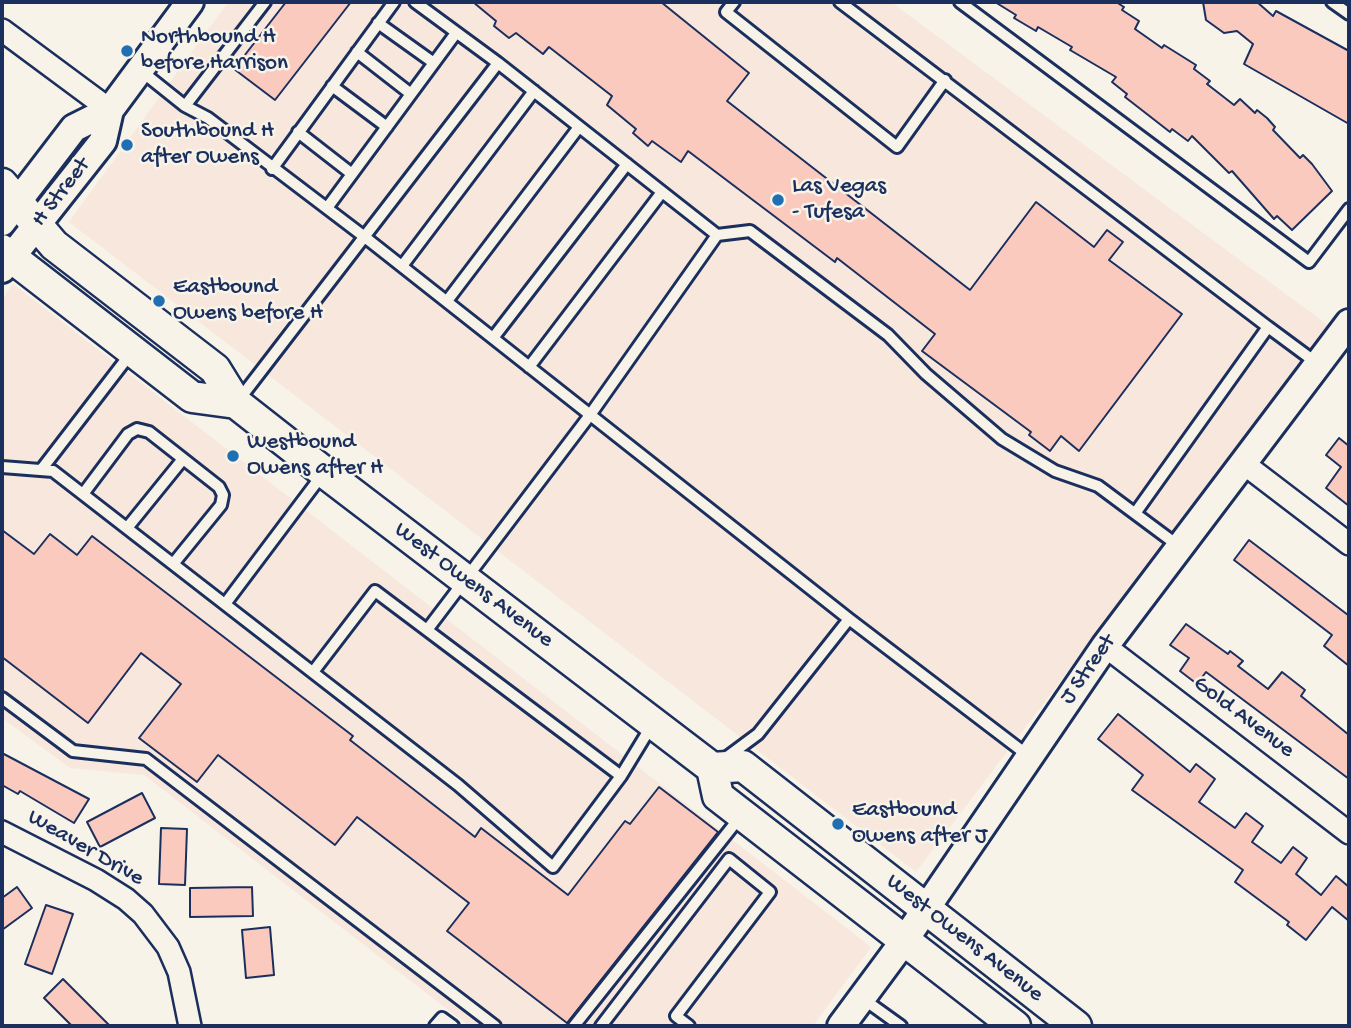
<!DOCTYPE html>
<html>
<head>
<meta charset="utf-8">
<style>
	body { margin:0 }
	#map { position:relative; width:1351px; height:1028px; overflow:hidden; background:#f7f3e8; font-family:"Gochi Hand",sans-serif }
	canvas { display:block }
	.frame { position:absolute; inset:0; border:4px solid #1b2f5e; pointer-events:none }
</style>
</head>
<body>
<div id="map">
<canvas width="1351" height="1028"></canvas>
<div class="frame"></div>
</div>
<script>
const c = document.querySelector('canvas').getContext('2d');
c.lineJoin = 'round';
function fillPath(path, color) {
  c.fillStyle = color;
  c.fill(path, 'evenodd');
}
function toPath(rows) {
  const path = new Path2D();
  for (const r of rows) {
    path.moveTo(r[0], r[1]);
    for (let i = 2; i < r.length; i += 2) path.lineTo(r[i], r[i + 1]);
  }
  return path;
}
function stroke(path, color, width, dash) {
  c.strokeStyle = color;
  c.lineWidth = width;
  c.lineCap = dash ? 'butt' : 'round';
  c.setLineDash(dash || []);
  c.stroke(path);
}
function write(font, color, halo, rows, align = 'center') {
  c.font = font + ' "Gochi Hand",sans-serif';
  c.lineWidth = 5;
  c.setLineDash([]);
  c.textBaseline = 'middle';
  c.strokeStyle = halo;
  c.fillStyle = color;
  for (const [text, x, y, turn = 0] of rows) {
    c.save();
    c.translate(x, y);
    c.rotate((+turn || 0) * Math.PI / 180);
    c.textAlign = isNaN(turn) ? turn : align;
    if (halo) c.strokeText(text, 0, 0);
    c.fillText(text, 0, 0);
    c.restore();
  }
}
fillPath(toPath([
	[228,2,891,2,1329,326,916,872,69,222],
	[13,284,871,947,813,1026,469,1026,144,775,70,768,2,718,2,299]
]), '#f8e7dc');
const building = toPath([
	[286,2,351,2,275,100,234,69,286,2],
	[473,2,661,2,749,73,727,101,970,290,1036,202,1094,247,1107,230,1123,242,1109,260,1182,314,1079,451,1061,436,1050,451,1029,435,1031,432,922,351,935,334,837,258,835,262,688,151,681,162,652,141,648,146,633,133,636,129,607,105,612,96,549,47,543,54,516,33,509,38,494,26,496,21,473,2],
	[995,2,1116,2,1124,7,1122,10,1139,21,1135,29,1162,48,1164,45,1196,65,1194,69,1210,81,1207,84,1234,105,1240,99,1255,113,1257,110,1267,118,1275,127,1273,130,1300,158,1303,155,1312,164,1332,191,1292,230,1277,216,1274,219,1232,171,1229,173,1192,136,1188,141,1172,129,1170,132,1125,97,1127,94,1112,82,1116,77,1070,50,1072,47,1038,27,1036,31,1014,18,1016,15,995,2],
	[1203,2,1257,2,1273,16,1276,11,1349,51,1349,124,1244,64,1253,44,1237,31,1224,33,1206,20,1203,2],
	[1339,438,1349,446,1349,506,1326,488,1341,467,1326,455,1339,438],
	[2,530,34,554,50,534,77,555,92,536,353,736,350,740,475,837,481,828,568,895,625,821,630,824,659,787,718,832,567,1023,447,931,469,903,357,817,335,845,218,755,197,782,139,738,181,684,141,653,88,723,2,657,2,530],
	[1249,540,1348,615,1349,613,1349,666,1324,646,1332,635,1234,560,1249,540],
	[1186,624,1228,654,1230,651,1243,661,1238,666,1268,689,1282,672,1305,690,1301,696,1349,735,1349,779,1206,672,1197,684,1180,671,1189,658,1170,645,1186,624],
	[1118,714,1190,772,1196,764,1215,779,1199,802,1235,828,1246,813,1263,826,1252,842,1281,863,1293,847,1307,858,1296,874,1321,895,1336,876,1349,887,1349,921,1332,907,1306,940,1287,925,1289,922,1235,882,1243,870,1132,790,1143,775,1098,739,1118,714],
	[2,753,89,799,74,823,20,791,18,794,2,785,2,753],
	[142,793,155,818,100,847,87,822,142,793],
	[161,828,187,829,185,885,159,884,161,828],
	[17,887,32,908,2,930,2,898,17,887],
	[252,887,253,916,190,917,190,888,252,887],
	[46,905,73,914,52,974,25,964,46,905],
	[270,927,274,975,246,978,242,930,270,927],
	[63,979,110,1026,72,1026,44,998,63,979]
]);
fillPath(building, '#facabf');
stroke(building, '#1b2f5e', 2);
const service = toPath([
	[415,2,498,63],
	[734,2,726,12,897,147,945,80],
	[840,2,1268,327,1136,512],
	[960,2,1309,262,1349,209],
	[1332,2,1349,14],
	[378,23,434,63],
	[357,52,411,94],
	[140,70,185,106,265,2],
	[332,86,387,127],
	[185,106,208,118,366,238,849,619,1030,757],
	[298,132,352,174],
	[272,169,394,2],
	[327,208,456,33],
	[402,266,534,91],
	[447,301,579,127],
	[1268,327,1318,364],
	[493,338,627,164],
	[529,367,662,192],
	[238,401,498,63,717,235,750,231,888,335,926,374,1002,439,1055,471,1098,486,1180,547],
	[2,467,53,471,458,785,553,867,621,776,652,725],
	[41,470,131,353],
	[83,494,128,434,137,429,149,432,219,487,223,495,221,505,173,564],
	[127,528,183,459],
	[225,604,322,475],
	[427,630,590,415,717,235],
	[313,672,375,591,621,776],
	[2,698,73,751,146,759,495,1026],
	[723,760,758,734,849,619],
	[862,998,901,1026],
	[435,1026,442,1018,453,1026],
	[574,1026,740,817],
	[601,1026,729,859,770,892,676,1016,689,1026]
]);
const minor = toPath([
	[2,30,110,110],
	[1243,463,1349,544],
	[1105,646,1349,833],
	[2,832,96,880,126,899,143,914,168,947,179,972,190,1026]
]);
const tertiary = toPath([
	[2,222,74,128,110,110],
	[2,269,103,141,110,110,190,2],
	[841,1026,904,941,1105,646,1349,323]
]);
const secondary = toPath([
	[2,184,54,245,215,369,236,403,324,472,712,768,743,766,1076,1026],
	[2,250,192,397,236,403],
	[712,768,718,796,1015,1026]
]);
stroke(service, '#1b2f5e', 16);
stroke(minor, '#1b2f5e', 26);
stroke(tertiary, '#1b2f5e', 32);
stroke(secondary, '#1b2f5e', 35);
stroke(service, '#f7f3e8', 10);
stroke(minor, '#f7f3e8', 21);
stroke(tertiary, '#f7f3e8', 26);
stroke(secondary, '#f7f3e8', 30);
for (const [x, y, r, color] of [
	[127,51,7,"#1f6fb2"],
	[127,145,7,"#1f6fb2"],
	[778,200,7,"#1f6fb2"],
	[159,301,7,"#1f6fb2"],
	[233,456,7,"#1f6fb2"],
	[838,824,7,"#1f6fb2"]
]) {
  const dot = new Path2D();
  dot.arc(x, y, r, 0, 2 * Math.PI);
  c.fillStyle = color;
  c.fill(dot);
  stroke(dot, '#f7f3e8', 2.5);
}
write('23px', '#1b2f5e', '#f7f3e8', [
	["Northbound H",141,38],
	["before Harrison",141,64],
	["Southbound H",141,132],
	["after Owens",141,158],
	["Las Vegas",792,187],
	["- Tufesa",792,213],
	["Eastbound",173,288],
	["Owens before H",173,314],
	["Westbound",247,443],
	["Owens after H",247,469],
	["Eastbound",852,811],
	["Owens after J",852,837]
], 'left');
write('23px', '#1b2f5e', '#f7f3e8', [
	["H Street",62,193,-52],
	["West Owens Avenue",473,586,37],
	["J Street",1089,670,-55],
	["Gold Avenue",1243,718,37],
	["Weaver Drive",85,849,30],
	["West Owens Avenue",964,939,38]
]);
</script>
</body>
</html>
